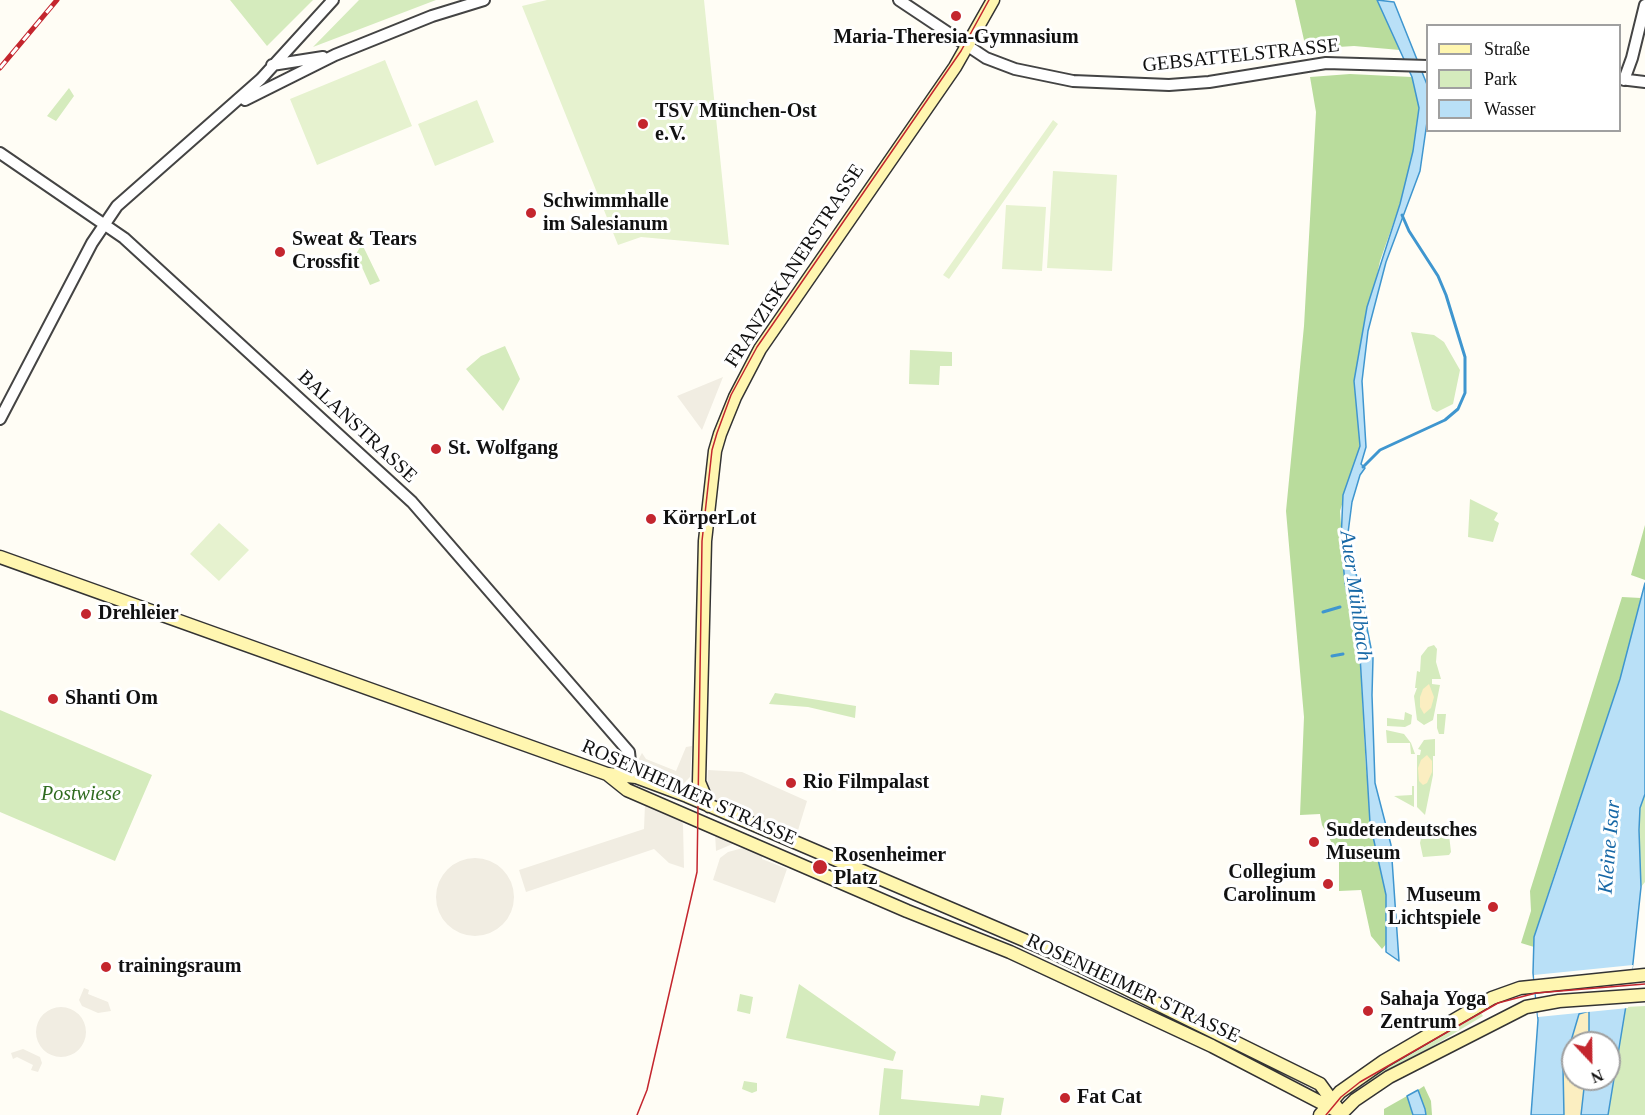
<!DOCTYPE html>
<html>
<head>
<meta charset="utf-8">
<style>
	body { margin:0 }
	#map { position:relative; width:1645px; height:1115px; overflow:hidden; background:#fffdf5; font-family:"Times New Roman",serif }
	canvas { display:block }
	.legend { position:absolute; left:1426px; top:24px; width:195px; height:108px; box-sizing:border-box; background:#fff; border:2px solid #a0a0a0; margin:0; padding:8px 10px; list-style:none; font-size:18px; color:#111 }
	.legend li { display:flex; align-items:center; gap:12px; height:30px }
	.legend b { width:30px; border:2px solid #a0a0a0 }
	.north { position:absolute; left:1561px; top:1031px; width:60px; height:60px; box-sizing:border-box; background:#fff; border:2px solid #a0a0a0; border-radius:50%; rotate:158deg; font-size:16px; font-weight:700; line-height:24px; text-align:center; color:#111 }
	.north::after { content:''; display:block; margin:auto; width:21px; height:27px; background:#c4262e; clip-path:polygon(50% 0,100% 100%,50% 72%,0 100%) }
</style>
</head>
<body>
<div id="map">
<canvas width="1645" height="1115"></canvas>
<ul class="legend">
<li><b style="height:8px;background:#fff6b0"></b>Straße</li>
<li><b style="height:16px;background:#d5ebbd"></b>Park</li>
<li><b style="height:16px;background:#b9e0f7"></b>Wasser</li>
</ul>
<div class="north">N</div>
</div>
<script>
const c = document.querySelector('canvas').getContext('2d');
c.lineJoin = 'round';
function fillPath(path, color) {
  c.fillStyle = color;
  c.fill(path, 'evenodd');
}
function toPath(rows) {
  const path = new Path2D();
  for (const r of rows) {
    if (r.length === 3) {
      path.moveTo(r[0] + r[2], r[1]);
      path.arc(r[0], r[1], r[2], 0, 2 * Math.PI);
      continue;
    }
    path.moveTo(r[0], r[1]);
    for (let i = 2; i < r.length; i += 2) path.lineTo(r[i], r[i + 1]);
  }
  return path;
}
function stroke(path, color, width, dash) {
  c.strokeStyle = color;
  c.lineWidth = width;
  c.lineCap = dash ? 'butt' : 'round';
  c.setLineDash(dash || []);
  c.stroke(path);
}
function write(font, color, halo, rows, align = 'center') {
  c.font = font + ' "Times New Roman",serif';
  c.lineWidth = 6;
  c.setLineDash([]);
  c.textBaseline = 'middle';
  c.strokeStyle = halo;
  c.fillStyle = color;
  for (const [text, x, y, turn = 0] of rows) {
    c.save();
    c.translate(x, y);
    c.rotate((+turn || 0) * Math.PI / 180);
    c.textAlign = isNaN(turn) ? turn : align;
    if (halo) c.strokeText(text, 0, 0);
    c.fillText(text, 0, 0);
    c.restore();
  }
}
fillPath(toPath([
	[230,0,313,0,267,46],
	[359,0,436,0,313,47],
	[69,88,74,96,56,121,47,116],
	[362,244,380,281,370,285,356,254],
	[1411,332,1434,335,1444,342,1460,370,1453,404,1437,412,1432,409],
	[505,346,520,379,503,411,466,369,481,356],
	[910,350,952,352,952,366,940,366,939,385,909,384],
	[1470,499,1498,513,1494,520,1499,523,1493,542,1468,537],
	[1434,645,1437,649,1436,662,1441,679,1432,679,1432,684,1440,685,1433,720,1424,725,1417,720,1414,696,1417,688,1415,688,1417,671,1420,672,1421,656,1428,647],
	[775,693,856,706,855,718,808,707,769,704],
	[0,710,152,775,115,861,0,812],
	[1405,712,1412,715,1411,724,1405,727,1387,726,1387,718,1404,720],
	[1437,714,1446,714,1444,734,1439,734,1437,728],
	[1386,730,1404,734,1411,743,1415,754,1411,754,1410,743,1387,743],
	[1435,739,1435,756,1433,756,1433,775,1425,815,1417,807,1417,755,1420,755,1421,750,1418,749,1424,740],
	[1412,786,1414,786,1414,807,1394,796,1412,795],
	[1645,794,1645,882,1641,887,1639,831,1640,808],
	[1428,821,1449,835,1451,852,1449,855,1423,857,1420,843,1424,824],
	[799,984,896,1052,893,1061,786,1038],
	[740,994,753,997,750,1014,737,1011],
	[1645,1006,1645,1115,1608,1115,1625,1007],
	[1479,1010,1483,1016,1368,1085,1363,1079],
	[884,1068,903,1070,901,1099,979,1106,981,1095,1004,1098,1001,1115,879,1115],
	[744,1081,757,1083,757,1091,752,1093,742,1089]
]), '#d5ebbd');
fillPath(toPath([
	[1295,0,1377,0,1400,50,1354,46,1306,49],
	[1350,74,1412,77,1419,108,1413,151,1400,204,1380,261,1354,381,1360,446,1340,511,1345,583,1360,656,1366,769,1386,895,1387,943,1382,949,1371,936,1361,890,1339,891,1339,856,1322,825,1320,814,1300,815,1304,717,1286,511,1304,326,1316,112,1310,77],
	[1645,525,1645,580,1631,575],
	[1622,597,1641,598,1620,679,1555,872,1534,937,1534,947,1521,943,1531,911,1530,891],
	[1424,1086,1431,1101,1432,1115,1426,1115,1418,1090],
	[1407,1096,1413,1115,1384,1115,1384,1109]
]), '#b9dc9c');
fillPath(toPath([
	[1429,684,1434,697,1431,708,1424,714,1420,707,1420,697,1423,689],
	[1427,755,1432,761,1432,772,1427,783,1423,785,1419,781,1418,768,1421,760],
	[1590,1011,1589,1043,1573,1043,1573,1079,1585,1079,1581,1115,1564,1115,1563,1068,1579,1013]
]), '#fbeec1');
fillPath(toPath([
	[547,0,704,0,729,245,641,237,618,245,522,6],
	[385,60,412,126,317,165,290,99],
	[477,100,494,142,435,166,418,124],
	[1053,120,1058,124,949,279,943,275],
	[1053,171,1117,175,1112,271,1047,268],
	[1006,205,1046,207,1042,271,1002,269],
	[219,523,249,550,219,581,190,554]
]), '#e6f2cf');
fillPath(toPath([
	[723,377,702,430,677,396],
	[692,746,690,777,680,787,639,774,634,768,642,753,646,759,676,771,686,747],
	[708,770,742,772,807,801,795,840,712,800,707,791],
	[645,804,680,819,683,824,684,868,669,863,654,849,526,892,519,870,644,829],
	[715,833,735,842,735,843,716,851],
	[743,848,762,854,762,859,787,869,775,903,713,880,720,858,728,852],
	[475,897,39],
	[84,988,89,990,88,994,108,1002,111,1011,98,1013,82,1006,79,1000],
	[61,1032,25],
	[23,1049,40,1057,42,1063,38,1072,31,1070,33,1065,17,1057,13,1059,11,1053]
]), '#f1ede2');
const water = toPath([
	[1377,0,1394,2,1428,87,1427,122,1420,171,1386,262,1368,331,1362,381,1366,447,1361,464,1365,468,1360,475,1352,502,1348,533,1373,658,1372,695,1375,783,1391,845,1399,961,1386,952,1386,895,1370,823,1360,656,1345,583,1341,541,1343,495,1360,446,1354,381,1367,307,1400,204,1413,151,1419,108,1412,77,1377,0],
	[1645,583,1645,794,1640,808,1639,830,1641,887,1633,963,1608,1115,1581,1115,1585,1079,1609,1079,1609,1043,1589,1043,1589,1011,1579,1014,1563,1068,1564,1115,1531,1115,1538,1020,1533,973,1534,937,1620,679,1645,583],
	[1418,1090,1425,1109,1426,1115,1413,1115,1407,1096,1418,1090]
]);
fillPath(water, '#b9e0f7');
stroke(water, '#3f96cf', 1.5);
fillPath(toPath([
	[1633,965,1628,1008,1538,1017,1534,975]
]), '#fffdf5');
stroke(toPath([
	[1363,467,1380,450,1445,420,1458,409,1465,393,1465,357,1446,295,1438,276,1409,231,1402,215],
	[1323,612,1340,607],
	[1332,656,1343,654]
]), '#3f96cf', 3);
const tertiary = toPath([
	[899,0,986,58,1015,69,1073,81,1169,85,1209,82,1326,63,1428,66],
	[272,65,323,57],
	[1620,79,1645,82],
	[1624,80,1632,58,1645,5],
	[245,100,335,55,432,16,484,0],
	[0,153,124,238,412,502,629,752,631,771,636,777],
	[0,419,92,243,117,206,261,79,333,0]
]);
const secondary = toPath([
	[0,557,607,774,627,790,907,911,1010,952,1212,1046,1341,1113],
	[608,774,636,777,687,796,1052,952,1320,1084,1341,1113],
	[709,806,699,782,705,541,715,451,720,434,735,397,760,349,955,67,993,0],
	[1320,1115,1340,1092,1384,1061,1492,998,1520,988,1645,975],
	[1340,1115,1355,1100,1389,1077,1526,1007,1559,1001,1645,995]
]);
stroke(tertiary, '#444', 14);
stroke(secondary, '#333', 15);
stroke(tertiary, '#fff', 10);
stroke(secondary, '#fff6b0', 12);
stroke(toPath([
	[637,1115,647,1090,697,872,702,541,712,450,717,433,731,395,757,347,961,51,989,0],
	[1326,1115,1341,1097,1360,1082,1498,1003,1536,993,1645,984]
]), '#c4262e', 1.5);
const rail = toPath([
	[0,68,57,0]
]);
stroke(rail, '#c4262e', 5);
stroke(rail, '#fff', 3, [9]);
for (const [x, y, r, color] of [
	[956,16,6,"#c4262e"],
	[643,124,6,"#c4262e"],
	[531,213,6,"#c4262e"],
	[280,252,6,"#c4262e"],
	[436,449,6,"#c4262e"],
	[651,519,6,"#c4262e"],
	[86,614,6,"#c4262e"],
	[53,699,6,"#c4262e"],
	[791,783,6,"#c4262e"],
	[1314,842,6,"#c4262e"],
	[820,867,8,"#c4262e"],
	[1328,884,6,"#c4262e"],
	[1493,907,6,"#c4262e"],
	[106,967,6,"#c4262e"],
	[1368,1011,6,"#c4262e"],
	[1065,1098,6,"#c4262e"]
]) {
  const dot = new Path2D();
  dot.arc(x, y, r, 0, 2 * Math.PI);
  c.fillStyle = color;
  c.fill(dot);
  stroke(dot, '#fff', 2);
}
write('bold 20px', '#111', '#fff', [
	["Maria-Theresia-Gymnasium",956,38,"center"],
	["TSV München-Ost",655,112],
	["e.V.",655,135],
	["Schwimmhalle",543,202],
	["im Salesianum",543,225],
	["Sweat & Tears",292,240],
	["Crossfit",292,263],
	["St. Wolfgang",448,449],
	["KörperLot",663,519],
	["Drehleier",98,614],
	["Shanti Om",65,699],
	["Rio Filmpalast",803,783],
	["Sudetendeutsches",1326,831],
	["Museum",1326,854],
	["Rosenheimer",834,856],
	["Platz",834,879],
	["Collegium",1316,873,"right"],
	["Carolinum",1316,896,"right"],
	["Museum",1481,896,"right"],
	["Lichtspiele",1481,919,"right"],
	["trainingsraum",118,967],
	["Sahaja Yoga",1380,1000],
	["Zentrum",1380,1023],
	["Fat Cat",1077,1098]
], 'left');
write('20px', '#111', '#fff', [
	["GEBSATTELSTRASSE",1241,56,-6],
	["FRANZISKANERSTRASSE",795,266,-57],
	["BALANSTRASSE",357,427,43],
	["ROSENHEIMER STRASSE",689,793,24],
	["ROSENHEIMER STRASSE",1133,989,25]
]);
write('italic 20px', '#2f6b1f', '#fff', [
	["Postwiese",81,795]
]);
write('italic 21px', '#1768a6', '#fff', [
	["Auer Mühlbach",1355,596,82],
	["Kleine Isar",1610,847,-85]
]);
</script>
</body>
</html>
